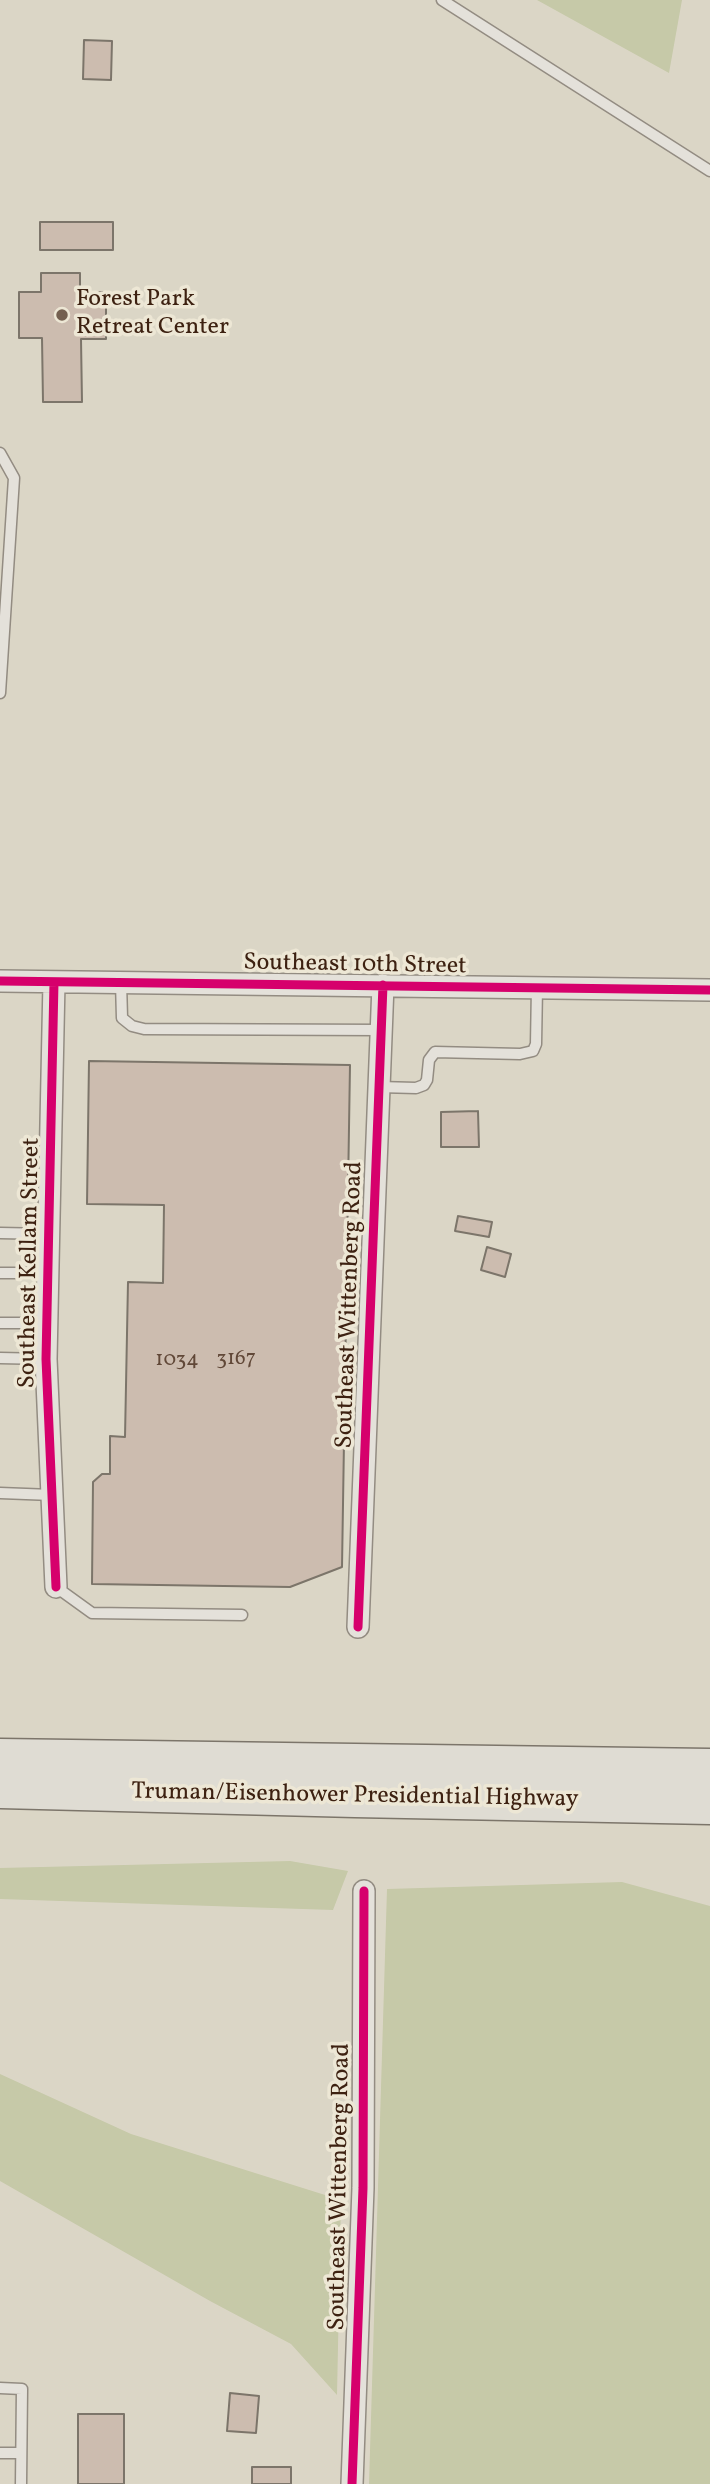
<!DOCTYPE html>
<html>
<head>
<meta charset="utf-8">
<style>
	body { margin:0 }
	canvas { display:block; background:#dbd6c6 }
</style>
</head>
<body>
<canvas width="710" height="2484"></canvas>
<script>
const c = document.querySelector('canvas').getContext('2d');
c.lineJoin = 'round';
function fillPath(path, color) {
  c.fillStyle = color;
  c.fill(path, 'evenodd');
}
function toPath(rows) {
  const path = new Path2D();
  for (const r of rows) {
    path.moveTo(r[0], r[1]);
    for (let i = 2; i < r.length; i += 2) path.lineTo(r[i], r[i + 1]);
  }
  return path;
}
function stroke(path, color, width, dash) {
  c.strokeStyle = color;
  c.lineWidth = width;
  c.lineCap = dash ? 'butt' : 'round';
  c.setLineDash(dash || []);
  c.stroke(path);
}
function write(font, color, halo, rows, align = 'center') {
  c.font = font + ' Vollkorn,serif';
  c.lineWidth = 7;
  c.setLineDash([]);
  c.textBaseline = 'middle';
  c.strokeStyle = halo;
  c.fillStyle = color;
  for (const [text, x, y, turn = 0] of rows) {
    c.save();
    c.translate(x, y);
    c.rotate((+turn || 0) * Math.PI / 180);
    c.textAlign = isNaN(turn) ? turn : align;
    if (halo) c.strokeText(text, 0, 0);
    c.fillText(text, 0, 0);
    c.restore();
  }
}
fillPath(toPath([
	[537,0,682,0,669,73],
	[290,1861,348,1871,333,1910,0,1899,0,1868],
	[622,1882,710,1906,710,2484,369,2484,387,1889],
	[0,2074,131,2134,341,2200,337,2395,291,2344,210,2301,0,2181]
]), '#c6c9a8');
const building = toPath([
	[84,40,112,41,111,80,83,79,84,40],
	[40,222,113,222,113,250,40,250,40,222],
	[41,273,80,273,80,293,106,292,106,339,81,339,82,402,43,402,42,338,19,338,19,292,41,292,41,273],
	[89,1061,350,1065,342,1567,290,1587,92,1584,93,1482,102,1474,110,1474,110,1436,125,1437,128,1282,163,1283,164,1205,87,1204,89,1061],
	[478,1111,479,1147,441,1147,441,1112,478,1111],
	[458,1216,492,1222,489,1237,455,1231,458,1216],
	[487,1247,511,1254,505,1277,481,1270,487,1247],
	[230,2393,259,2396,256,2433,227,2431,230,2393],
	[78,2414,124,2414,124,2484,78,2484,78,2414],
	[252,2467,291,2467,291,2484,252,2484,252,2467]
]);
fillPath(building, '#ccbcaf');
stroke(building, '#7c756a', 2);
const lane = toPath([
	[442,0,710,171],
	[0,453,14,478,0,693],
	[121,982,122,1018,132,1026,144,1029,381,1030],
	[379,1087,416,1088,424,1085,427,1080,429,1060,435,1052,520,1054,533,1051,536,1044,537,987],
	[0,1233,49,1234],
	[0,1273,49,1273],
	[0,1323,48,1323],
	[0,1358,46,1359],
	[0,1493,52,1495],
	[56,1587,92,1613,242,1615],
	[0,2388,22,2389,21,2484],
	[0,2453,21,2453]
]);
const street = toPath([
	[0,981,710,990],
	[54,982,46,1359,56,1587],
	[358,1627,383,985],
	[352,2484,363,2188,364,1891]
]);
const highway = toPath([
	[0,1758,710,1768],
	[0,1789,355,1798,710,1805]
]);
stroke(lane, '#938c82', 13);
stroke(street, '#938c82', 24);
stroke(highway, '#7c756a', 41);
stroke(lane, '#e4e1da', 10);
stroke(street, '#e4e1da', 21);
stroke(highway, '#dfdcd3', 38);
stroke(toPath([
	[0,981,710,990],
	[54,982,46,1359,56,1587],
	[358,1627,383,985],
	[352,2484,363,2188,364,1891]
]), '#d6006c', 9);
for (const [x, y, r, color] of [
	[62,315,7,"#746050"]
]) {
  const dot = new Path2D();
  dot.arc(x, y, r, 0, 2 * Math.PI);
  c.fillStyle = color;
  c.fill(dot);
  stroke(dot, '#ede7d5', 2.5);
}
write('21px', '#614838', null, [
	["3167",236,1360],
	["1034",177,1361]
]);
write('24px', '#3d2111', '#ede7d5', [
	["Forest Park",76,301],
	["Retreat Center",76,329]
], 'left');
write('24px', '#3d2111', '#ede7d5', [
	["Southeast 10th Street",355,966,1],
	["Southeast Kellam Street",31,1263,-89],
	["Southeast Wittenberg Road",351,1305,-88],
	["Truman/Eisenhower Presidential Highway",355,1797,1],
	["Southeast Wittenberg Road",341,2187,-89]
]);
</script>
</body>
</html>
